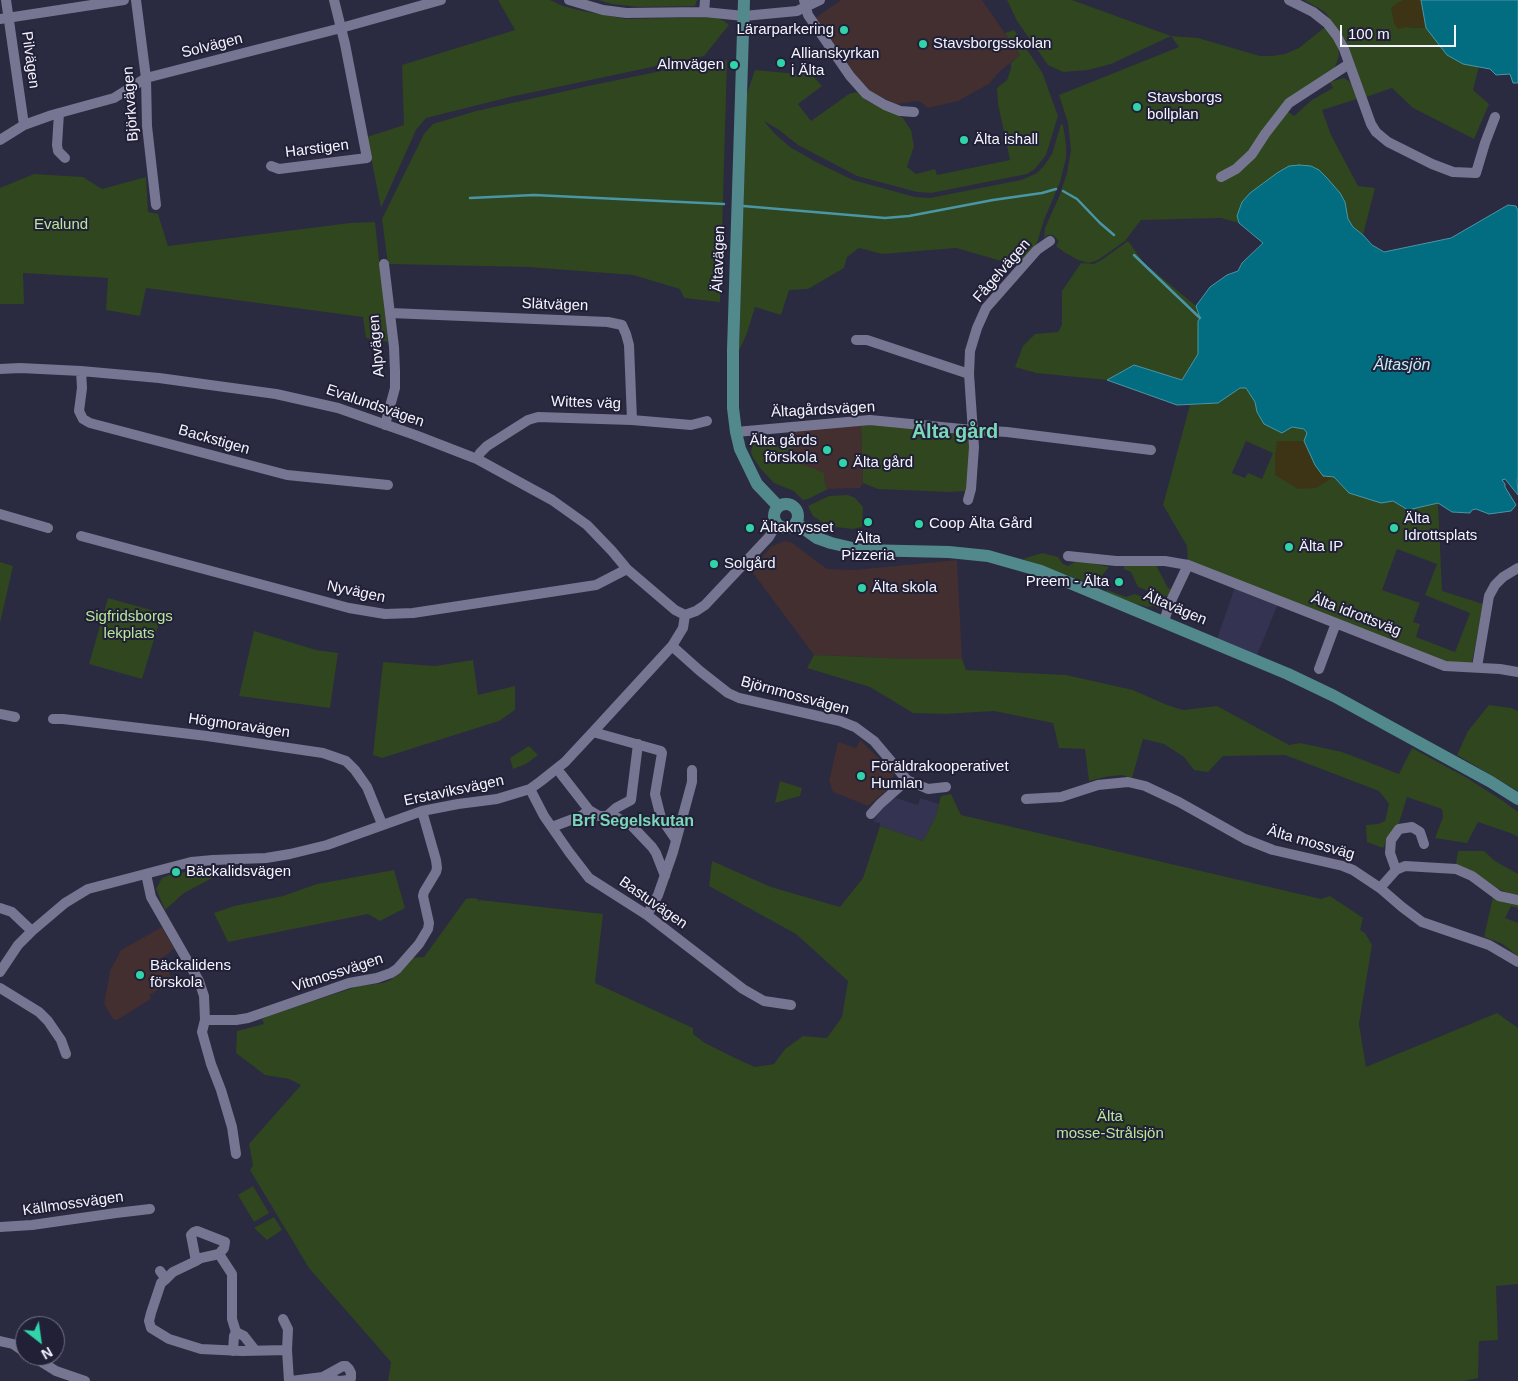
<!DOCTYPE html>
<html>
<head>
<meta charset="utf-8">
<style>
	body { margin:0 }
	#map { position:relative; width:1518px; height:1381px; overflow:hidden; background:#2a2a41; font-family:Arial,sans-serif }
	canvas { display:block }
	.north { position:absolute; left:15px; top:1316px; width:50px; height:50px; box-sizing:border-box; background:#212037; border:1px solid #757586; border-radius:50%; rotate:150deg; font-size:14px; font-weight:700; line-height:20px; text-align:center; color:#f3f4fd }
	.north::after { content:''; display:block; margin:auto; width:18px; height:22px; background:#31d4a9; clip-path:polygon(50% 0,100% 100%,50% 72%,0 100%) }
	.scale { position:absolute; left:1340px; top:25px; width:116px; height:22px; box-sizing:border-box; border:2px solid #f3f4fd; border-top:0; padding-left:6px; font-size:15px; line-height:18px; white-space:nowrap; color:#f3f4fd; -webkit-text-stroke:4px #212037; paint-order:stroke }
</style>
</head>
<body>
<div id="map">
<canvas width="1518" height="1381"></canvas>
<div class="north">N</div>
<div class="scale">100 m</div>
</div>
<script>
const c = document.querySelector('canvas').getContext('2d');
c.lineJoin = 'round';
function fillPath(path, color) {
  c.fillStyle = color;
  c.fill(path, 'evenodd');
}
function toPath(rows) {
  const path = new Path2D();
  for (const r of rows) {
    if (r.length === 3) {
      path.moveTo(r[0] + r[2], r[1]);
      path.arc(r[0], r[1], r[2], 0, 2 * Math.PI);
      continue;
    }
    path.moveTo(r[0], r[1]);
    for (let i = 2; i < r.length; i += 2) path.lineTo(r[i], r[i + 1]);
  }
  return path;
}
function stroke(path, color, width, dash) {
  c.strokeStyle = color;
  c.lineWidth = width;
  c.lineCap = dash ? 'butt' : 'round';
  c.setLineDash(dash || []);
  c.stroke(path);
}
function write(font, color, halo, rows, align = 'center') {
  c.font = font + ' Arial,sans-serif';
  c.lineWidth = 4;
  c.setLineDash([]);
  c.textBaseline = 'middle';
  c.strokeStyle = halo;
  c.fillStyle = color;
  for (const [text, x, y, turn = 0] of rows) {
    c.save();
    c.translate(x, y);
    c.rotate((+turn || 0) * Math.PI / 180);
    c.textAlign = isNaN(turn) ? turn : align;
    if (halo) c.strokeText(text, 0, 0);
    c.fillText(text, 0, 0);
    c.restore();
  }
}
fillPath(toPath([
	[1235,587,1278,604,1256,657,1217,639],
	[896,798,918,805,920,798,939,804,936,816,923,841,880,826,880,823,874,822,881,807,886,802]
]), '#343351');
fillPath(toPath([
	[841,0,982,0,1020,55,999,72,989,84,958,101,928,108,919,101,897,104,872,93,860,81,815,18],
	[861,425,863,483,860,488,828,489,825,485,791,461,795,430],
	[785,541,791,542,827,569,855,570,957,560,962,659,911,659,814,655,750,569,772,546],
	[860,740,893,772,894,784,868,806,833,792,829,781,838,742,856,748],
	[162,927,174,949,161,959,173,980,150,995,151,999,117,1020,113,1019,104,1004,110,971,121,950]
]), '#432e30');
fillPath(toPath([
	[498,0,550,0,563,6,583,11,626,19,716,17,724,21,729,25,704,56,510,97,426,118,416,130,381,208,367,137,404,125,402,65,515,30],
	[598,0,697,0,695,6,639,7,612,4],
	[1007,0,1072,0,1171,36,1198,38,1260,56,1272,56,1285,54,1299,48,1325,27,1338,43,1339,56,1335,67,1282,104,1287,111,1294,116,1312,100,1333,88,1330,82,1344,78,1349,81,1355,88,1357,99,1322,110,1331,135,1358,186,1375,188,1363,235,1353,227,1347,219,1345,202,1289,167,1262,184,1242,202,1237,216,1239,223,1221,218,1141,220,1125,241,1098,260,1089,263,1078,260,1064,252,1056,246,1059,241,1053,235,1048,235,1044,238,1045,228,1059,197,1067,173,1071,150,1068,123,1059,95,1179,47,1171,36,1111,64,1088,70,1063,72,1048,65,1017,21],
	[1304,0,1405,0,1397,3,1407,27,1426,28,1447,55,1463,64,1479,66,1473,90,1489,104,1474,139,1413,108,1392,88,1366,97,1346,41,1338,30,1325,12],
	[1014,30,1042,72,1058,116,1046,155,1035,169,1027,174,931,193,917,192,857,176,798,145,779,130,764,121,774,133,790,147,816,162,853,180,915,197,930,198,1021,180,1037,173,1044,166,1052,154,1061,124,1063,125,1066,144,1066,158,1060,182,1044,220,1037,243,1019,266,956,248,882,254,859,248,847,257,844,268,808,289,789,290,781,315,755,307,747,333,739,351,747,94,755,70,797,74,805,67,822,86,798,104,811,121,849,94,857,92,867,101,903,118,911,130,914,146,907,167,916,174,935,169,937,175,1010,160,998,104,997,88,1007,80,1011,69,1011,63,1020,55,1005,33],
	[727,60,720,302,684,298,680,289,633,275,528,267,388,264,382,219,424,134,433,124,476,111,593,85,705,62],
	[34,174,83,177,102,189,146,177,148,212,158,214,168,246,350,223,375,222,388,342,366,338,363,317,146,288,140,316,106,310,108,278,23,273,24,304,0,304,0,188],
	[1128,241,1144,263,1196,306,1200,318,1198,321,1198,354,1182,380,1134,365,1107,380,1036,373,1015,367,1023,346,1035,334,1058,332,1062,325,1062,291,1081,263,1094,264,1103,259],
	[1240,388,1246,388,1255,402,1257,412,1292,427,1304,429,1334,477,1349,493,1389,502,1393,501,1408,510,1438,503,1442,591,1483,604,1471,668,1452,667,1188,565,1187,546,1163,505,1190,405,1218,403],
	[1246,441,1273,453,1262,479,1248,473,1245,478,1232,473],
	[1397,549,1437,564,1425,595,1470,613,1455,652,1416,637,1420,624,1413,622,1420,603,1382,590],
	[861,425,879,425,961,433,968,437,972,447,967,491,948,492,878,489,863,483],
	[765,433,779,447,788,445,794,439,791,461,815,469,824,473,825,485,828,489,808,499,803,500,794,491,774,483,760,468,752,456,751,451,754,439,762,434],
	[848,495,855,498,863,507,862,527,852,529,828,526,813,516,808,506,829,496],
	[1042,553,1058,557,1063,564,1068,566,1078,560,1109,567,1094,585,1023,559],
	[0,562,13,566,0,623],
	[1124,565,1156,565,1168,588,1172,589,1168,596,1162,596,1138,587,1131,572,1124,569],
	[1107,590,1126,597,1135,594,1161,604,1161,605,1158,608,1153,606,1148,607,1136,604,1105,592],
	[108,598,162,613,142,679,89,664],
	[254,631,316,650,338,653,330,708,239,696],
	[814,655,911,659,962,659,966,670,1066,675,1133,690,1167,705,1183,710,1217,706,1289,745,1300,743,1342,752,1399,774,1412,748,1467,778,1503,801,1518,812,1518,837,1513,834,1478,822,1467,843,1435,838,1443,817,1442,809,1407,797,1399,823,1389,835,1383,848,1367,842,1366,825,1378,824,1385,821,1389,804,1379,791,1285,755,1223,756,1208,772,1194,770,1184,757,1164,744,1143,739,1132,778,1121,775,1105,777,1089,781,1085,749,1059,748,1053,723,994,711,945,714,913,713,870,687,807,668],
	[473,660,478,695,515,686,515,710,499,721,382,758,373,755,383,662,435,666],
	[1489,705,1511,708,1518,711,1518,791,1457,755,1468,731],
	[529,746,538,755,526,764,513,769,510,758],
	[780,781,802,788,800,796,775,803],
	[951,794,961,815,1321,899,1330,896,1363,918,1360,930,1365,933,1372,945,1359,1024,1366,1067,1497,1013,1518,1028,1518,1284,1496,1286,1498,1340,1479,1341,1478,1378,1463,1381,388,1381,391,1362,309,1268,250,1170,253,1165,249,1144,301,1085,289,1079,265,1075,236,1053,237,1031,264,1024,262,1019,271,1015,359,986,383,983,391,980,411,958,424,957,466,899,471,898,478,899,478,902,480,900,603,914,595,983,693,1028,693,1034,705,1043,737,1059,755,1067,774,1064,785,1049,803,1036,827,1038,842,1017,848,981,796,934,709,886,712,861,771,887,840,907,863,878,880,826,923,841,936,816,941,796],
	[1458,851,1484,851,1495,861,1518,874,1518,895,1510,894,1494,887,1456,864],
	[228,866,216,876,184,893,165,910,156,889,162,878,169,875,210,867],
	[394,870,405,908,380,921,368,914,228,942,214,913,234,906,283,896,317,884],
	[1493,897,1518,903,1518,908,1511,906,1505,918,1518,923,1518,956,1501,943,1484,937],
	[253,1186,269,1213,254,1222,238,1195],
	[274,1217,282,1230,267,1240,254,1228]
]), '#2f461e');
fillPath(toPath([
	[1405,0,1421,0,1426,28,1407,27,1398,29,1394,23,1391,8,1397,3],
	[1277,441,1304,441,1315,465,1334,477,1316,488,1298,489,1275,475,1275,456]
]), '#3c3414');
const water = toPath([
	[1421,0,1518,0,1518,83,1513,83,1510,74,1496,75,1490,69,1463,64,1447,55,1426,28,1421,0],
	[1299,165,1311,166,1319,170,1327,178,1340,193,1345,202,1348,219,1353,227,1363,235,1372,245,1384,252,1451,238,1508,205,1516,206,1518,211,1518,478,1517,479,1518,495,1505,479,1502,480,1505,484,1505,487,1516,505,1511,511,1489,514,1476,509,1472,510,1470,513,1452,512,1438,503,1408,510,1393,501,1381,503,1349,493,1334,477,1323,476,1315,465,1304,441,1307,433,1304,429,1292,427,1282,433,1264,424,1257,412,1255,402,1246,388,1240,388,1218,403,1177,405,1107,380,1134,365,1182,380,1198,354,1198,321,1200,318,1196,306,1210,287,1227,275,1238,271,1242,263,1263,243,1239,223,1237,216,1242,202,1250,193,1277,173,1289,166,1299,165]
]);
fillPath(water, '#026d80');
stroke(water, '#4a96a6', 1);
stroke(toPath([
	[1063,191,1077,199,1100,223,1114,235],
	[470,198,534,195,724,204],
	[743,206,885,218,909,216,993,200,1042,193,1056,189],
	[1134,255,1200,318]
]), '#4a96a6', 2.5);
stroke(toPath([
	[6,0,24,125],
	[136,0,146,78,147,126,156,205],
	[569,0,603,10,626,13,704,12,744,16,797,11,820,0],
	[804,0,808,15,850,76,866,94,885,105,900,111,914,112],
	[1289,0,1313,12,1327,23,1337,36,1344,49,1371,124,1376,132,1388,142,1432,164,1453,172,1476,173,1485,143,1495,117],
	[704,12,705,0],
	[0,19,124,0],
	[59,113,57,145,58,151,65,158],
	[0,140,24,125,52,115,114,98,146,78,341,28,441,0],
	[271,166,279,169,367,158,345,44,334,0],
	[1221,177,1236,169,1252,154,1265,134,1289,103,1349,64],
	[384,264,394,347,395,371,395,388,385,425],
	[390,313,608,322,622,325,626,334,629,345,632,420],
	[856,340,867,340,969,374],
	[0,369,20,368,81,371,159,378,276,394,338,408,415,435,477,459,552,500,587,525,612,551,627,569,675,610,685,615],
	[81,371,82,388,79,411,83,419,90,423,287,475,388,485],
	[736,432,870,420,972,430,1007,432,1151,450],
	[477,459,480,453,487,446,528,420,538,417,632,420,691,425,707,421],
	[968,500,971,489,974,447,969,374,970,351,977,328,986,308,1037,250,1050,241],
	[0,514,48,528],
	[81,536,349,608,385,614,413,613,596,585,627,569],
	[1068,556,1116,561,1165,561,1188,565],
	[685,615,696,611,705,605,769,537,777,524],
	[1164,621,1170,603,1188,565,1445,666,1500,669,1518,672],
	[672,646,700,671,728,693,739,698,840,721,855,727,874,741,907,780,928,789,946,787],
	[1477,667,1489,596,1495,585,1503,577,1518,568],
	[1319,669,1336,623],
	[0,714,15,717],
	[53,719,63,719,207,736,323,753,346,761,355,770,367,787,382,824],
	[593,732,661,751,662,753,655,794,661,818,676,840],
	[561,774,589,810,599,816,607,816,616,808,631,800,638,744],
	[530,789,544,816,569,852,589,878,647,915,743,989,764,1001,791,1005],
	[1026,799,1061,797,1098,785,1128,782,1145,786,1179,802,1245,839,1273,850,1343,866,1353,870,1380,888,1402,907,1422,922,1489,945,1518,962],
	[611,814,632,826,652,847,656,853,665,876],
	[871,814,880,804,907,780],
	[552,827,581,816,589,810],
	[1396,870,1390,853,1391,840,1399,829,1412,827,1420,832,1424,844],
	[146,874,151,897,199,981,204,996,205,1020,202,1032,211,1064,221,1090,232,1127,236,1154],
	[1380,888,1396,870,1405,866,1456,869,1472,876,1499,896,1518,900],
	[0,908,12,912,32,931],
	[647,915,658,895,673,852,692,782,692,770],
	[0,972,18,945,32,931,65,903,88,889,191,862,213,860,266,858,290,854,327,845,422,811,458,804,497,799,530,789,541,781,565,762,593,732,672,646,683,628,685,615],
	[0,988,39,1012,48,1021,61,1040,66,1054],
	[205,1020,236,1020,248,1018,349,983,377,978,391,973,397,969,419,944,428,929,429,923,423,896,424,892,436,872,437,868,436,860,422,811],
	[0,1227,32,1225,116,1213,150,1209],
	[219,1254,232,1274,232,1319,236,1332],
	[196,1261,191,1235,194,1232,197,1231,225,1242,224,1248,219,1254,201,1258,196,1261,173,1272,166,1279,161,1283,151,1313,149,1321,151,1328,169,1339,201,1349,242,1351,287,1350],
	[160,1271,166,1279],
	[283,1319,288,1329,287,1350,289,1381],
	[0,1341,13,1344,25,1352],
	[233,1351,234,1336,236,1332,244,1336,255,1350],
	[32,1356,56,1371,85,1381],
	[291,1381,323,1377,340,1381,348,1380,351,1378,351,1373,349,1369,346,1366,343,1366,323,1377]
]), '#767692', 10);
stroke(toPath([
	[744,0,733,350,733,408,736,432,740,449,757,484,778,506],
	[786,516,12],
	[796,523,817,538,831,543,861,550,949,552,988,556,1041,571,1288,674,1334,696,1491,782,1518,799]
]), '#52898d', 12);
for (const [x, y, r, color] of [
	[844,30,5,"#31d4a9"],
	[923,44,5,"#31d4a9"],
	[781,63,5,"#31d4a9"],
	[734,65,5,"#31d4a9"],
	[1137,107,5,"#31d4a9"],
	[964,140,5,"#31d4a9"],
	[827,450,5,"#31d4a9"],
	[843,463,5,"#31d4a9"],
	[868,522,5,"#31d4a9"],
	[919,524,5,"#31d4a9"],
	[750,528,5,"#31d4a9"],
	[1394,528,5,"#31d4a9"],
	[1289,547,5,"#31d4a9"],
	[714,564,5,"#31d4a9"],
	[1119,582,5,"#31d4a9"],
	[862,588,5,"#31d4a9"],
	[861,776,5,"#31d4a9"],
	[176,872,5,"#31d4a9"],
	[140,975,5,"#31d4a9"]
]) {
  const dot = new Path2D();
  dot.arc(x, y, r, 0, 2 * Math.PI);
  c.fillStyle = color;
  c.fill(dot);
  stroke(dot, '#212037', 2);
}
write('15px', '#f3f4fd', '#212037', [
	["Lärarparkering",834,30,"right"],
	["Stavsborgsskolan",933,44],
	["Allianskyrkan",791,54],
	["i Älta",791,71],
	["Almvägen",724,65,"right"],
	["Stavsborgs",1147,98],
	["bollplan",1147,115],
	["Älta ishall",974,140],
	["Älta gårds",817,441,"right"],
	["förskola",817,458,"right"],
	["Älta gård",853,463],
	["Älta",1404,519],
	["Idrottsplats",1404,536],
	["Coop Älta Gård",929,524],
	["Ältakrysset",760,528],
	["Älta",868,539,"center"],
	["Pizzeria",868,556,"center"],
	["Älta IP",1299,547],
	["Solgård",724,564],
	["Preem - Älta",1109,582,"right"],
	["Älta skola",872,588],
	["Föräldrakooperativet",871,767],
	["Humlan",871,784],
	["Bäckalidsvägen",186,872],
	["Bäckalidens",150,966],
	["förskola",150,983]
], 'left');
write('15px', '#f3f4fd', '#212037', [
	["Solvägen",212,46,-14],
	["Pilvägen",30,60,82],
	["Björkvägen",131,104,-94],
	["Harstigen",317,149,-7],
	["Ältavägen",719,259,-88],
	["Fågelvägen",1002,271,-49],
	["Slätvägen",555,305,2],
	["Alpvägen",377,346,-95],
	["Wittes väg",586,403,2],
	["Evalundsvägen",375,406,19],
	["Ältagårdsvägen",823,410,-3],
	["Backstigen",214,440,16],
	["Nyvägen",356,592,12],
	["Ältavägen",1175,608,23],
	["Älta idrottsväg",1356,615,21],
	["Björnmossvägen",795,696,15],
	["Högmoravägen",239,726,8],
	["Erstaviksvägen",454,791,-12],
	["Älta mossväg",1311,843,16],
	["Bastuvägen",653,903,35],
	["Vitmossvägen",338,973,-18],
	["Källmossvägen",73,1204,-8]
]);
write('15px', '#b8e797', '#212037', [
	["Evalund",61,225],
	["Sigfridsborgs",129,617],
	["lekplats",129,634],
	["Älta",1110,1117],
	["mosse-Strålsjön",1110,1134]
]);
write('italic 16px', '#c1ecf7', '#212037', [
	["Ältasjön",1402,366]
]);
write('bold 16px', '#7ad7b8', '#212037', [
	["Brf Segelskutan",633,822]
]);
write('bold 20px', '#7ad7b8', '#212037', [
	["Älta gård",955,432]
]);
</script>
</body>
</html>
